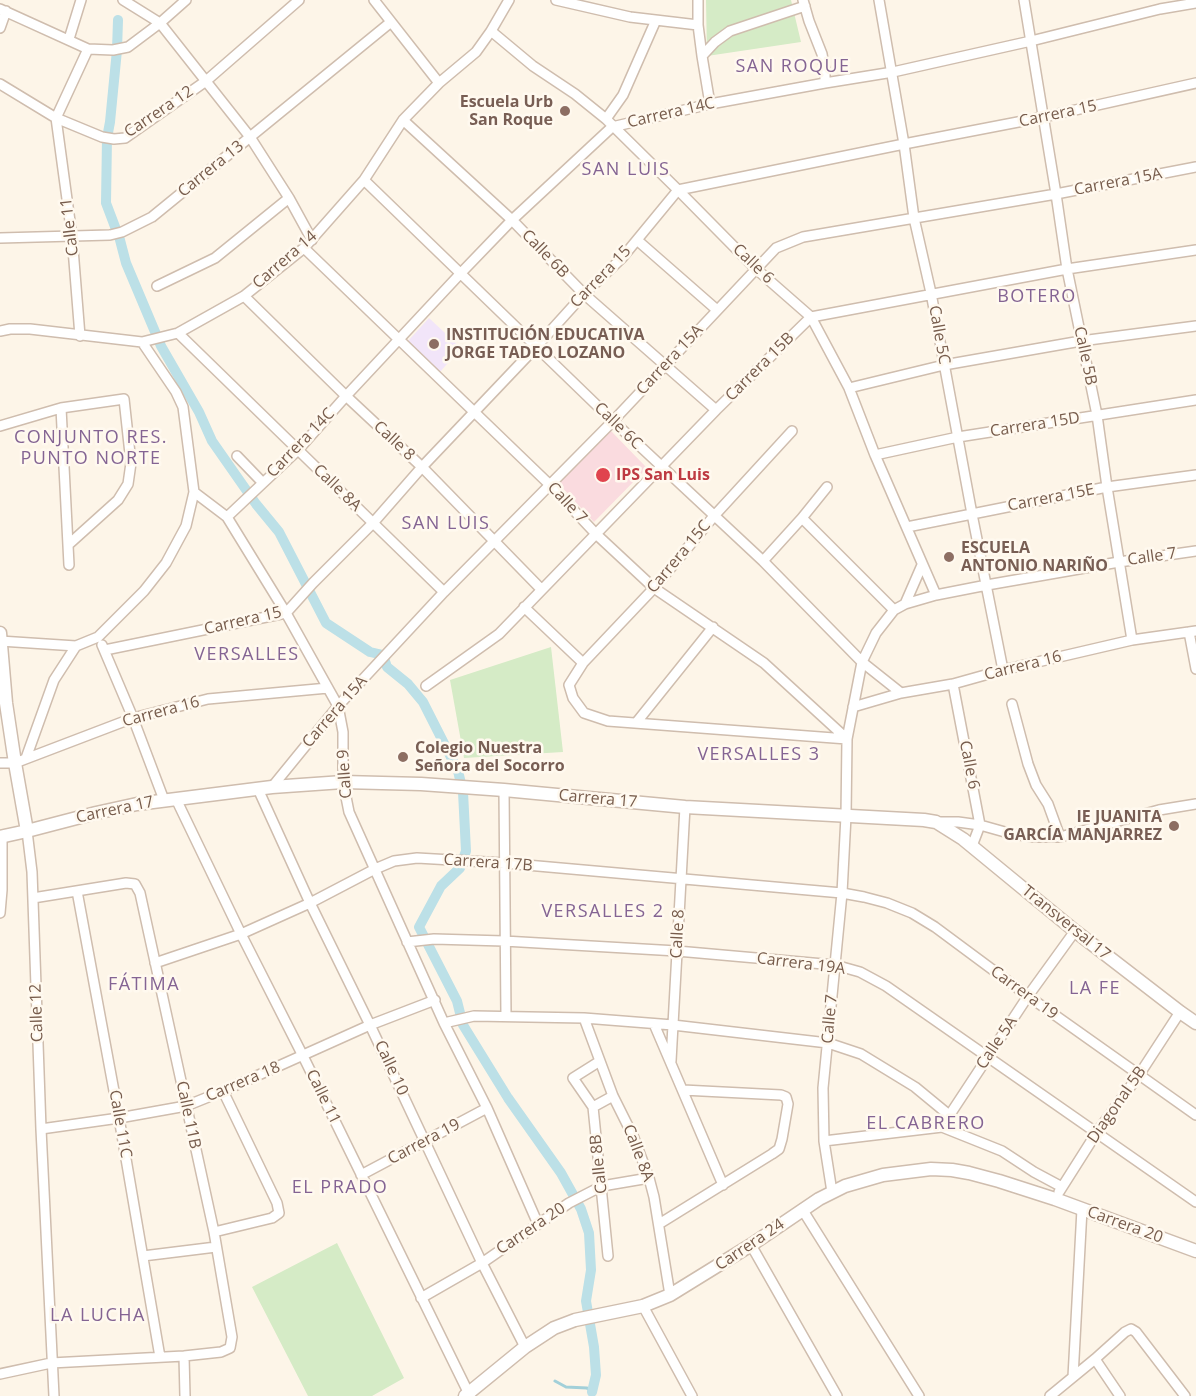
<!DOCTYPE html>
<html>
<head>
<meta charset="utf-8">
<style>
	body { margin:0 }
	canvas { display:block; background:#fdf5e8 }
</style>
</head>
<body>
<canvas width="1196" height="1396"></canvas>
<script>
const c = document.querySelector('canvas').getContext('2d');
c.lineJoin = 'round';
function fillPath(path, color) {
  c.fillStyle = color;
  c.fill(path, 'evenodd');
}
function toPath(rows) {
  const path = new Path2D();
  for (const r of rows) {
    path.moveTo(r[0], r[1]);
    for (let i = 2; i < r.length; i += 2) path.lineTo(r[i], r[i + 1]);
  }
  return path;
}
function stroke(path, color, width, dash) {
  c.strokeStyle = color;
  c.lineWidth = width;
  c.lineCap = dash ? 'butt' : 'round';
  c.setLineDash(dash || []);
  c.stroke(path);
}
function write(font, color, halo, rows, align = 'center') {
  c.font = font + ' "Open Sans",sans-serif';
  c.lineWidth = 5;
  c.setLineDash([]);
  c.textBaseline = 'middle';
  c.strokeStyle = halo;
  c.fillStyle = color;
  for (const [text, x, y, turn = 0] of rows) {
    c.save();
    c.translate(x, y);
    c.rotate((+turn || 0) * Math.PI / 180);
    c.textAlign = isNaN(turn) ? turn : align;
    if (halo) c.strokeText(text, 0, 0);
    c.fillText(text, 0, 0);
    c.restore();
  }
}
fillPath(toPath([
	[429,318,461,348,440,372,408,341]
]), '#f2e5f9');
fillPath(toPath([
	[610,430,647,468,594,522,558,483]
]), '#fadbdf');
fillPath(toPath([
	[706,0,791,0,801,42,707,56],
	[551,647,563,752,464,758,450,680],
	[337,1243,404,1378,372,1396,308,1396,252,1287]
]), '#d5ebc6');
stroke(toPath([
	[555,1381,566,1387,587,1388,592,1392,593,1396]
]), '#a2d0d9', 3);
stroke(toPath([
	[118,20,117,50,110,122,107,138,106,203,120,240,126,263,161,346,199,412,212,441,256,504,279,532,326,623,370,652,383,655,387,667,408,684,423,702,458,771,463,792,466,851,460,868,441,886,419,927,457,1001,463,1025,508,1098,561,1173,581,1209,589,1233,591,1270,586,1301,594,1347,596,1375,592,1392]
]), '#bce0e7', 10);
const minor = toPath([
	[123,0,160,23,250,137,289,198,312,240],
	[374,0,439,83],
	[556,0,630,17,698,25],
	[698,0,698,25,702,56,710,104],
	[803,0,809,21,822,54,825,71,825,83],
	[879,0,904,144,914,218,931,293,972,514,1003,670],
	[1024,0,1056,194,1067,269,1097,415,1107,487,1132,640],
	[0,9,88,49,113,50,128,47,160,23,186,0],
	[0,28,6,11],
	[491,31,533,66,575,94,606,119,678,190,755,268,811,317,849,388,875,455,936,595],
	[69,39,81,0],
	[702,56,715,42,730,31,805,6],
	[0,84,56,118,102,137,114,139,125,138,206,81,299,0],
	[606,119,623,95,656,20],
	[403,120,512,220,584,294,716,410],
	[364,180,613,421,763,561,862,662,901,693],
	[0,238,110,235,122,232,152,217,391,22],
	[637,240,717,310],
	[304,248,550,485,596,534,654,588,764,663,847,739],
	[157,286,215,258,289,198],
	[244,296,346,396,422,467,541,589],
	[0,331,10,329,30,329,142,342,178,333,244,296,304,248,364,180,403,120,439,83,476,52,491,31,509,0],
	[178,333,444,592],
	[80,336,72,236,56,118,88,49],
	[849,388,944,365,1081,341,1196,326],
	[61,408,69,565],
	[0,426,61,408,124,399,131,463,128,484,118,500,68,545],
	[792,431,714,516,654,588,583,663,569,685,573,698,584,713,608,721,847,739],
	[875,455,958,437,1196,400],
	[237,456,263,483],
	[194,492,227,517,286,613,338,706,343,732,343,782,349,812,444,1023,487,1108,538,1224],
	[227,517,298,450,346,396,460,274,512,220,612,127,710,104,825,83,893,72,1031,41,1160,9,1196,3],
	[802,518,894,610],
	[907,527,1107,487,1196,475],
	[763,561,802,518,827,487],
	[905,604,922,565],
	[524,607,583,663],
	[1189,632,1196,669],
	[0,641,76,646,98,637,144,591,166,563,186,526,194,492,183,407,176,392,142,342],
	[102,645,133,718,164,800],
	[105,650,286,613,313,583,373,523,422,467,536,347,584,294,622,258,678,190,904,144,1044,117,1196,83],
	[953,684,980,825,972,846],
	[426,686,499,634,716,410,811,317,1067,269,1196,250],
	[1012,704,1028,764,1036,785,1048,804,1060,837],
	[853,707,901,693,953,684,1003,670,1132,640,1196,631],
	[636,723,713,627],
	[26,758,54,680,76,646],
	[0,763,15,763,133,718,208,699,328,688],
	[272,787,338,706,444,592,613,421,776,248,803,237,1056,194,1196,167],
	[258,789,310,903,370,1025,482,1263,525,1347],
	[504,790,506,1016],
	[176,799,241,934,303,1056,470,1396],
	[936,822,958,822,980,825,1012,834,1034,837,1060,837,1159,810,1196,804],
	[27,831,32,872,41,1129,54,1396],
	[77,891,119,1118,160,1357],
	[0,913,2,890,2,836],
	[407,942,434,939,504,941,677,951,835,965,860,972,886,986,1196,1202],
	[155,963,241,934,310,903,375,869,394,861,417,858,504,863,842,893,864,897,887,903,912,913,935,927,1028,996,1196,1115],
	[584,1018,613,1096,634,1138,649,1178,654,1197,670,1295],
	[444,1023,474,1016,584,1018,673,1025,828,1043,861,1054,915,1087,949,1115],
	[654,1024,723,1185],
	[600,1061,573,1078,593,1107,608,1256],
	[671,1061,685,807],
	[593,1107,613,1096],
	[947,1119,1028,996,1075,931],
	[41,1129,119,1118,186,1106,223,1091,370,1025,435,1000],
	[824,1141,942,1127,1002,1151,1034,1172,1062,1187],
	[361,1175,487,1108],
	[832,1192,824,1141,823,1088,842,893,846,816,847,739,862,662,876,633,894,610,905,604,936,595,987,585,1119,562,1196,551],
	[1059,1192,1097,1132,1139,1075,1180,1012],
	[802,1209,919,1396],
	[659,1224,772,1154,779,1149,782,1139,788,1104,786,1097,781,1095,683,1090],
	[214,1232,272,1218,279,1213,277,1203,223,1091],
	[751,1245,837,1396],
	[143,1256,216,1247],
	[421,1298,482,1263,569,1203,602,1186,649,1178],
	[643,1306,692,1396],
	[184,1356,185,1396],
	[1095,1359,1120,1396],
	[0,1374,51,1363,184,1356,221,1352,230,1348,232,1337,214,1232,140,893,135,884,126,883,33,898],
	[1073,1377,1082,1209],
	[1050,1396,1095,1359,1125,1332,1131,1329,1136,1332,1185,1396]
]);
const tertiary = toPath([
	[0,633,6,703,15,763,27,831],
	[0,837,27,831,96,813,137,804,272,787,343,782,421,784,504,790,685,807,924,820,936,822,963,839,1075,931,1180,1012,1196,1023],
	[465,1396,525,1347,554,1328,575,1320,643,1306,670,1295,751,1245,819,1199,845,1186,883,1175,931,1169,952,1170,969,1173,999,1181,1055,1199,1196,1251]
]);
stroke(minor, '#cfbdae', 12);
stroke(tertiary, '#cfbdae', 15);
stroke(minor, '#fff', 9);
stroke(tertiary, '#fff', 12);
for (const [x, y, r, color] of [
	[565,111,6,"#8d6e63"],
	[434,344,6,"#8d6e63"],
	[603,475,8,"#e0444e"],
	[949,557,6,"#8d6e63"],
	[403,757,6,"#8d6e63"],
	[1174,826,6,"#8d6e63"]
]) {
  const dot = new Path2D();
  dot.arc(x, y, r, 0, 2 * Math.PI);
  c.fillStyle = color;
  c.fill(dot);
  stroke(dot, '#fff9ef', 2);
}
write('bold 16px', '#785e54', '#fff9ef', [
	["Escuela Urb",553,102,"right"],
	["San Roque",553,120,"right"],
	["INSTITUCIÓN EDUCATIVA",446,335],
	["JORGE TADEO LOZANO",446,353],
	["ESCUELA",961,548],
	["ANTONIO NARIÑO",961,566],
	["Colegio Nuestra",415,748],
	["Señora del Socorro",415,766],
	["IE JUANITA",1162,817,"right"],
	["GARCÍA MANJARREZ",1162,835,"right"]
], 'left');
write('16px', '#775c4c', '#fff9ef', [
	["Carrera 12",159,112,-34],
	["Carrera 14C",671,113,-13],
	["Carrera 15",1058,114,-12],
	["Carrera 13",211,169,-39],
	["Carrera 15A",1118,182,-11],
	["Calle 11",70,227,-97],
	["Calle 6B",545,254,46],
	["Carrera 14",285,260,-41],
	["Calle 6",753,264,44],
	["Carrera 15",601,277,-46],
	["Calle 5C",939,335,80],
	["Calle 5B",1085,356,78],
	["Carrera 15A",670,360,-47],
	["Carrera 15B",760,367,-45],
	["Carrera 15D",1035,425,-9],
	["Calle 6C",618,426,44],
	["Calle 8",394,441,43],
	["Carrera 14C",301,443,-46],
	["Calle 8A",337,488,44],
	["Carrera 15E",1051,498,-11],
	["Calle 7",567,503,47],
	["Carrera 15C",679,557,-50],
	["Calle 7",1152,557,-8],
	["Carrera 15",243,621,-13],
	["Carrera 16",1023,666,-14],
	["Carrera 16",161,712,-15],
	["Carrera 15A",335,712,-49],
	["Calle 6",969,765,79],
	["Calle 9",345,774,-94],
	["Carrera 17",598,799,5],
	["Carrera 17",115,810,-12],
	["Carrera 17B",488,863,4],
	["Transversal 17",1066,923,39],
	["Calle 8",678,934,-87],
	["Carrera 19A",801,964,7],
	["Carrera 19",1024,993,36],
	["Calle 12",37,1013,-92],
	["Calle 7",830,1019,-85],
	["Calle 5A",997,1043,-56],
	["Calle 10",391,1068,65],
	["Carrera 18",243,1082,-23],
	["Calle 11",323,1097,64],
	["Diagonal 5B",1117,1105,-55],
	["Calle 11B",188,1115,78],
	["Calle 11C",120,1124,80],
	["Carrera 19",424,1142,-28],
	["Calle 8A",638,1153,69],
	["Calle 8B",599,1164,-96],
	["Carrera 20",1125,1225,20],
	["Carrera 20",531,1229,-34],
	["Carrera 24",750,1245,-34]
]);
write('bold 16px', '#be3a42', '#fff9ef', [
	["IPS San Luis",616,475]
], 'left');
c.letterSpacing = '1.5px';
write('18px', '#846493', '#fff9ef', [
	["SAN ROQUE",793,67],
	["SAN LUIS",626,170],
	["BOTERO",1037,297],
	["CONJUNTO RES.",91,438],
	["PUNTO NORTE",91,459],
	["SAN LUIS",446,524],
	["VERSALLES",247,655],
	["VERSALLES 3",759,755],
	["VERSALLES 2",603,912],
	["FÁTIMA",144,985],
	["LA FE",1095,989],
	["EL CABRERO",926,1124],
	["EL PRADO",340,1188],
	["LA LUCHA",98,1316]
]);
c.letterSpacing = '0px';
</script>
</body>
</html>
